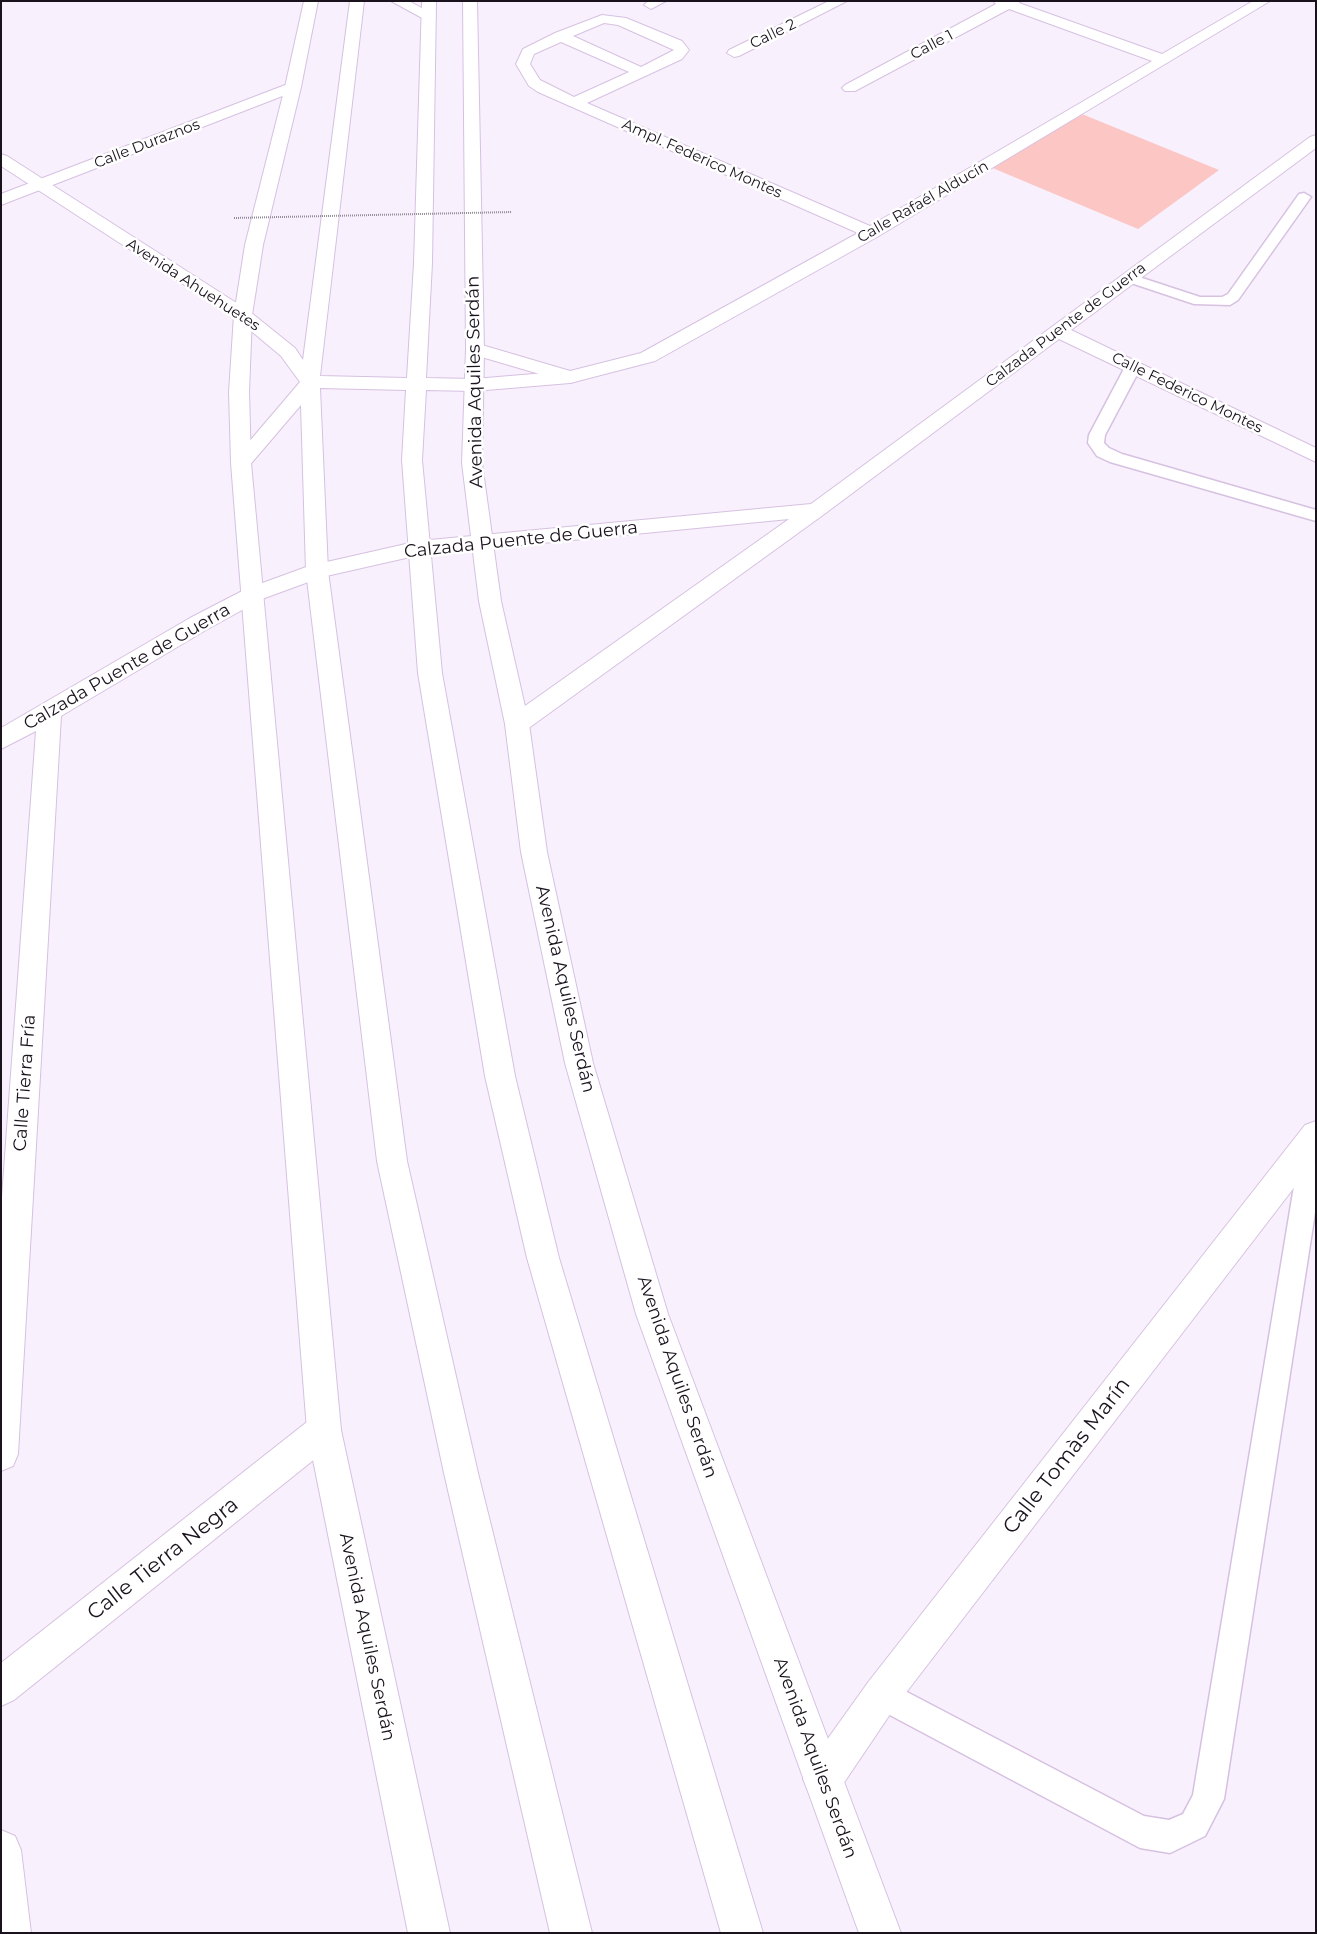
<!DOCTYPE html>
<html>
<head>
<meta charset="utf-8">
<style>
	body { margin:0 }
	#map { position:relative; width:1317px; height:1934px; overflow:hidden; background:#f9f0fd; font-family:Montserrat,sans-serif }
	canvas { display:block }
	.frame { position:absolute; inset:0; border:2px solid #1a131e; pointer-events:none }
</style>
</head>
<body>
<div id="map">
<canvas width="1317" height="1934"></canvas>
<div class="frame"></div>
</div>
<script>
const c = document.querySelector('canvas').getContext('2d');
c.lineJoin = 'round';
function fillPath(path, color) {
  c.fillStyle = color;
  c.fill(path, 'evenodd');
}
function toPath(rows) {
  const path = new Path2D();
  for (const r of rows) {
    path.moveTo(r[0], r[1]);
    for (let i = 2; i < r.length; i += 2) path.lineTo(r[i], r[i + 1]);
  }
  return path;
}
function stroke(path, color, width, dash) {
  c.strokeStyle = color;
  c.lineWidth = width;
  c.lineCap = dash ? 'butt' : 'round';
  c.setLineDash(dash || []);
  c.stroke(path);
}
function write(font, color, halo, rows, align = 'center') {
  c.font = font + ' Montserrat,sans-serif';
  c.lineWidth = 5;
  c.setLineDash([]);
  c.textBaseline = 'middle';
  c.strokeStyle = halo;
  c.fillStyle = color;
  for (const [text, x, y, turn = 0] of rows) {
    c.save();
    c.translate(x, y);
    c.rotate((+turn || 0) * Math.PI / 180);
    c.textAlign = isNaN(turn) ? turn : align;
    if (halo) c.strokeText(text, 0, 0);
    c.fillText(text, 0, 0);
    c.restore();
  }
}
fillPath(toPath([
	[1077,112,1219,170,1138,229,983,164]
]), '#fbc6c3');
const service = toPath([
	[1304,193,1311,197,1238,300,1230,305,1194,304,1125,281,1123,278,1130,274,1200,297,1222,297,1228,294,1299,194,1304,193],
	[1133,362,1141,367,1105,435,1104,443,1109,448,1122,454,1316,510,1316,521,1110,462,1097,456,1088,443,1089,435,1125,367,1133,362],
	[1314,1127,1316,1206,1224,1799,1205,1836,1170,1853,1140,1848,871,1705,867,1694,871,1683,882,1679,1144,1816,1169,1820,1183,1814,1193,1795,1302,1138,1305,1130,1314,1127]
]);
const minor = toPath([
	[648,1,666,1,651,9,644,5,648,1],
	[829,1,847,1,739,56,734,57,727,53,729,50,829,1],
	[993,1,1020,1,1019,3,1162,54,1253,1,1270,1,877,237,655,361,570,383,474,391,467,389,464,385,467,381,474,379,570,371,641,353,858,233,538,92,529,86,516,64,523,49,555,33,602,15,626,18,682,41,689,50,682,59,587,103,870,226,1152,61,1009,9,855,91,845,91,842,88,845,85,996,4,993,1],
	[604,23,618,25,674,50,641,67,573,36,604,23],
	[561,42,629,72,574,97,540,80,530,64,534,54,561,42],
	[293,82,301,87,298,90,1,205,1,194,293,82],
	[1316,135,1316,148,1071,330,1316,448,1316,462,1059,339,823,515,526,730,517,733,508,730,505,724,508,718,789,519,419,555,322,577,262,599,206,630,61,716,18,1454,13,1466,1,1471,1,1211,36,731,1,749,1,728,190,618,246,589,309,566,419,541,811,504,1310,137,1316,135],
	[1316,1121,1316,1159,895,1707,837,1793,823,1799,809,1793,803,1779,809,1765,869,1681,1305,1125,1316,1121],
	[324,1413,336,1418,341,1430,336,1442,14,1700,1,1706,1,1663,312,1418,324,1413],
	[1,1830,15,1836,21,1850,31,1933,1,1933,1,1830]
]);
const tertiary = toPath([
	[304,1,318,1,301,87,263,245,252,315,249,392,251,463,341,1430,450,1933,408,1933,307,1430,231,463,229,392,234,315,245,245,285,87,304,1],
	[391,1,409,1,436,16,434,19,424,19,391,1],
	[463,1,477,1,484,349,482,463,501,601,529,724,547,852,593,1063,668,1314,901,1933,859,1933,636,1314,565,1063,521,852,505,724,479,601,462,463,466,349,463,1]
]);
const secondary = toPath([
	[475,343,577,373,580,377,577,381,570,383,468,353,466,349,468,345,475,343]
]);
const primary = toPath([
	[350,1,364,1,320,376,407,378,414,263,422,1,436,1,432,263,426,378,474,379,481,381,484,385,481,389,474,391,426,390,422,460,442,673,515,1076,559,1258,763,1933,721,1933,527,1258,485,1076,418,673,402,460,406,390,320,388,328,571,407,1161,478,1473,592,1933,550,1933,444,1473,377,1161,306,571,301,405,248,467,241,469,234,467,231,463,300,382,281,356,237,319,1,166,1,154,7,156,249,311,295,348,303,360,350,1]
]);
stroke(service, '#d6c1e1', 3);
stroke(minor, '#d6c1e1', 2);
stroke(tertiary, '#d6c1e1', 2);
stroke(secondary, '#d6c1e1', 2);
stroke(primary, '#d6c1e1', 2);
fillPath(service, '#fff');
fillPath(minor, '#fff');
fillPath(tertiary, '#fff');
fillPath(secondary, '#fff');
fillPath(primary, '#fff');
stroke(toPath([
	[234,218,512,212]
]), '#938b97', 2, [1, 1]);
write('15px', '#1a131e', '#fff', [
	["Calle 2",773,34,-26],
	["Calle 1",932,45,-28],
	["Calle Duraznos",147,144,-21],
	["Ampl. Federico Montes",702,159,24],
	["Calle Rafaél Alducín",923,202,-30],
	["Avenida Ahuehuetes",193,285,33],
	["Calzada Puente de Guerra",1066,325,-37],
	["Calle Federico Montes",1187,393,26]
]);
write('18px', '#1a131e', '#fff', [
	["Avenida Aquiles Serdán",475,382,-91],
	["Calzada Puente de Guerra",521,540,-6],
	["Calzada Puente de Guerra",127,667,-30],
	["Avenida Aquiles Serdán",565,989,77],
	["Calle Tierra Fría",25,1083,-86],
	["Avenida Aquiles Serdán",677,1377,71],
	["Avenida Aquiles Serdán",367,1637,78],
	["Avenida Aquiles Serdán",815,1758,70]
]);
write('21px', '#1a131e', '#fff', [
	["Calle Tomàs Marín",1067,1456,-52],
	["Calle Tierra Negra",163,1559,-38]
]);
</script>
</body>
</html>
